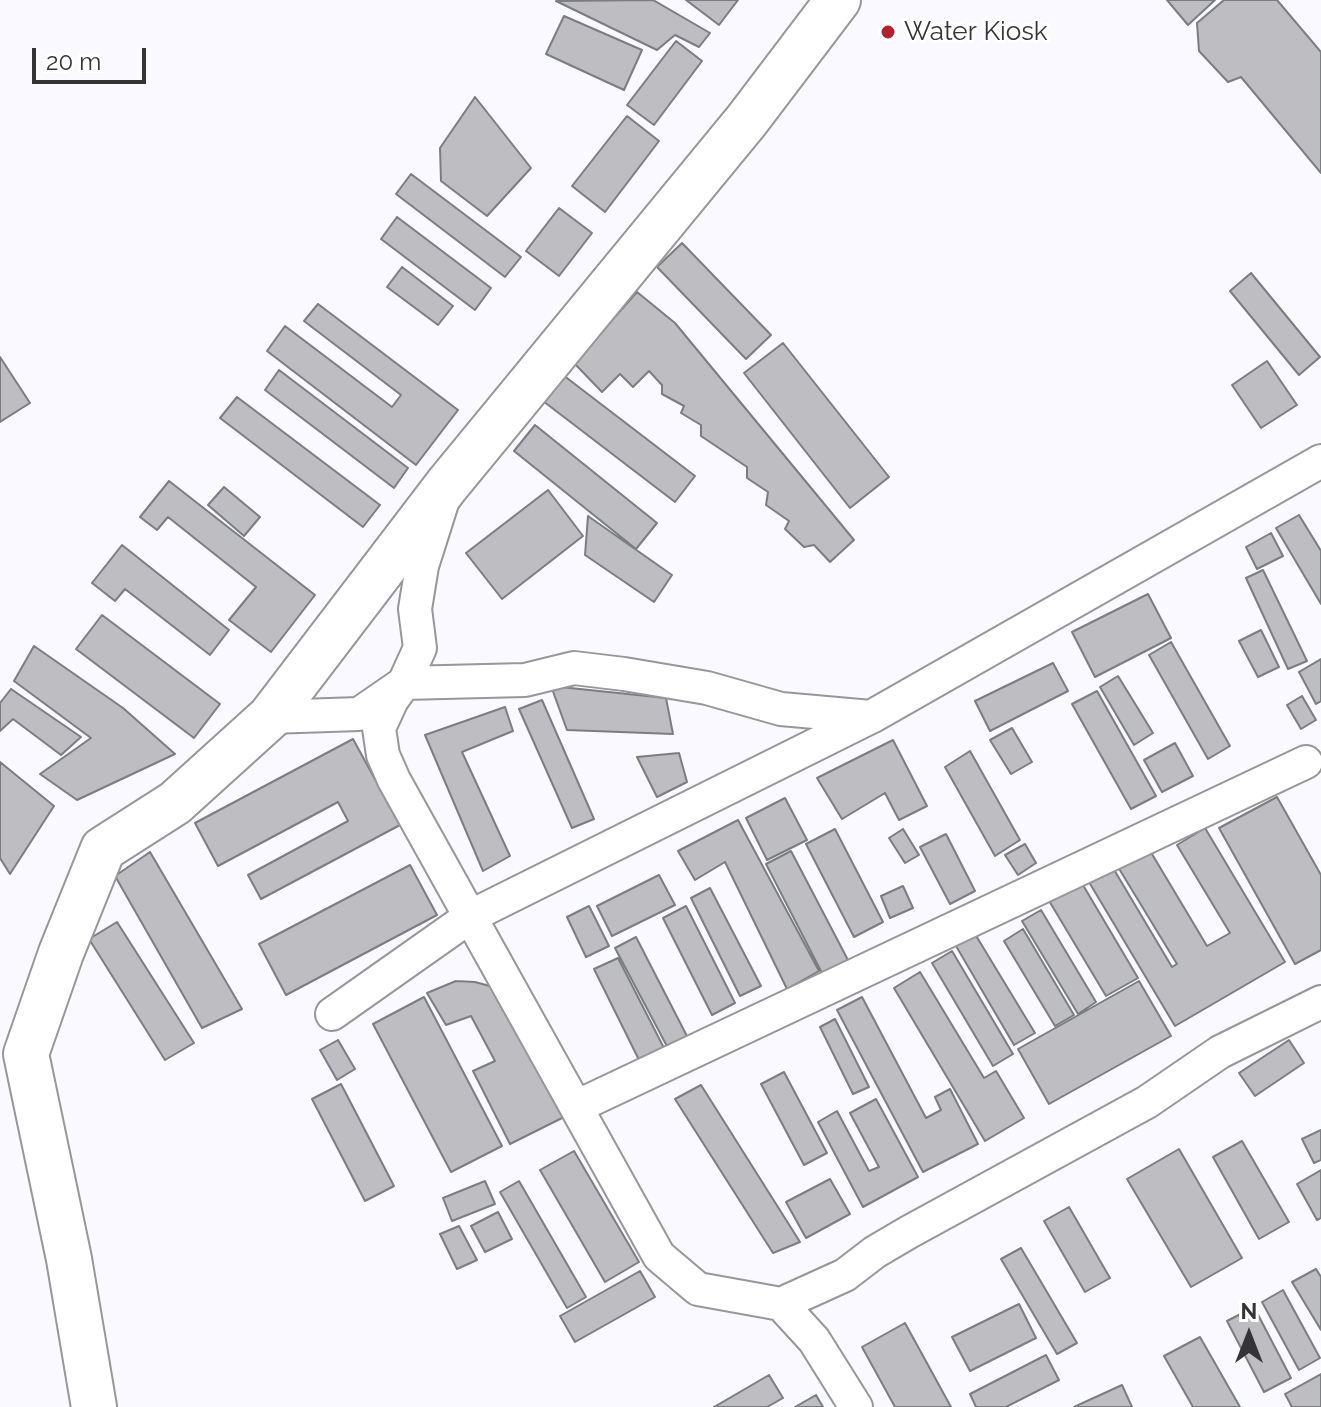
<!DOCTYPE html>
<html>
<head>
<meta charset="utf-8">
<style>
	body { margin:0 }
	#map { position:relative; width:1321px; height:1407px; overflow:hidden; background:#f9f9ff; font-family:Raleway,sans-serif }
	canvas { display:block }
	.north { position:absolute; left:1209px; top:1295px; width:80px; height:80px; -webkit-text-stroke:6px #fff; paint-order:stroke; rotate:0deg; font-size:22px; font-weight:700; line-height:32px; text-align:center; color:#343436 }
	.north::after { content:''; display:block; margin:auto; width:28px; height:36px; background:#343436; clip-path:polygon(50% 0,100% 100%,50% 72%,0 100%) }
	.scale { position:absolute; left:32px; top:48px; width:114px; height:36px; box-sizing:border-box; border:4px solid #343436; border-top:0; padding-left:10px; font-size:24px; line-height:28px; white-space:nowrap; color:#343436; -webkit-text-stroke:6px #fff; paint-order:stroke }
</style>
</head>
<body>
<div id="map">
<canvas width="1321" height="1407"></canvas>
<div class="north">N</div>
<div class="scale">20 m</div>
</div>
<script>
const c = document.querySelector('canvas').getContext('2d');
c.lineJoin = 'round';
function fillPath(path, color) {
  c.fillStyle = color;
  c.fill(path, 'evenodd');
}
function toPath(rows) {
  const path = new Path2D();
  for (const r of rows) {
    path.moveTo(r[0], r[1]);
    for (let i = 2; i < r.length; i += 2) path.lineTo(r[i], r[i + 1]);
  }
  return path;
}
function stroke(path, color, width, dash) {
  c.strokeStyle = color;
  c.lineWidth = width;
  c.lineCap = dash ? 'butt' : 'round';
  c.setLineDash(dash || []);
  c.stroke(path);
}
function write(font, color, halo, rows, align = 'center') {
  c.font = font + ' Raleway,sans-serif';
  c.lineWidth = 6;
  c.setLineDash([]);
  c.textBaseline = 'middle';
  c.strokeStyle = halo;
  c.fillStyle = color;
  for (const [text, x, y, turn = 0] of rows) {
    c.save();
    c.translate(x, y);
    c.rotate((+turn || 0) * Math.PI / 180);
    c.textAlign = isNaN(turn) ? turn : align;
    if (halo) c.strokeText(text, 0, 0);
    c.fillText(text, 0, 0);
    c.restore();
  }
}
const building = toPath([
	[653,0,710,33,699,47,675,35,657,50,556,1,653,0],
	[686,0,738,0,719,25,686,0],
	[1167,0,1215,0,1188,25,1167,0],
	[1224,0,1277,0,1321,52,1321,173,1241,77,1228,82,1199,51,1197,23,1224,0],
	[564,16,642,50,624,90,546,54,564,16],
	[676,41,702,61,654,125,627,105,676,41],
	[475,97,531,168,487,216,441,181,440,148,475,97],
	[627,116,659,141,605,212,572,186,627,116],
	[411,174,521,257,505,277,396,194,411,174],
	[559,208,592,233,559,276,526,251,559,208],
	[397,217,491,288,475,310,381,239,397,217],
	[682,243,771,335,746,359,657,267,682,243],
	[402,267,453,306,438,325,387,287,402,267],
	[1251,273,1320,357,1299,375,1230,291,1251,273],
	[637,292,675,323,854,540,830,562,814,545,804,547,785,529,789,521,766,505,768,492,747,478,747,467,701,436,701,425,681,413,684,406,662,394,662,385,649,371,633,387,620,374,602,392,574,363,637,292],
	[318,304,458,410,416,465,267,351,285,326,392,407,401,395,304,321,318,304],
	[783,343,889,477,850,508,744,373,783,343],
	[0,357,30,403,0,422,0,357],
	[1267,361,1297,405,1261,428,1232,385,1267,361],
	[279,370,408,468,394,488,265,390,279,370],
	[563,375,695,476,675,502,543,401,563,375],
	[237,397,380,505,363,527,220,418,237,397],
	[535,425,657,523,636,549,514,451,535,425],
	[169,481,315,595,271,652,229,620,256,587,168,517,157,530,140,517,169,481],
	[224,487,260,517,244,536,208,505,224,487],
	[548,490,583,536,502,599,466,553,548,490],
	[1299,515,1321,551,1321,604,1276,528,1299,515],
	[588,516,672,575,654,602,585,555,588,516],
	[1271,533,1283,556,1257,569,1246,547,1271,533],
	[122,545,229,630,210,655,125,589,115,601,92,583,122,545],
	[1263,570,1307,661,1288,669,1246,578,1263,570],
	[1148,594,1171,638,1095,677,1072,632,1148,594],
	[102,615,220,704,194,738,76,649,102,615],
	[1261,630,1279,667,1258,677,1239,641,1261,630],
	[1171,642,1230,746,1208,759,1149,655,1171,642],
	[34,646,123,708,175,754,77,800,40,774,91,738,14,681,34,646],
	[1321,659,1321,701,1316,704,1299,672,1321,659],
	[1053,663,1068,691,990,731,975,701,1053,663],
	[1118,676,1153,733,1134,745,1100,687,1118,676],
	[551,686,666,698,673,734,567,730,551,686],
	[11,689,81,737,61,755,13,719,0,731,0,703,11,689],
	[1097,691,1156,796,1131,809,1072,704,1097,691],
	[1302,696,1316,720,1301,729,1287,705,1302,696],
	[542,700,594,819,572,828,519,709,542,700],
	[505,707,513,731,462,752,510,856,483,871,425,735,505,707],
	[1012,728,1032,762,1011,774,990,740,1012,728],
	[353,739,400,825,261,899,248,875,348,821,338,802,218,866,195,823,353,739],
	[893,740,927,806,899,820,885,793,842,819,817,778,893,740],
	[1175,743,1193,776,1162,792,1144,760,1175,743],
	[970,751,1020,840,995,856,945,767,970,751],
	[679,753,687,782,657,797,637,757,679,753],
	[0,762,54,806,10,874,0,858,0,762],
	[1277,797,1321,875,1321,950,1295,964,1219,828,1277,797],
	[785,798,807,840,767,860,746,818,785,798],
	[738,820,819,971,787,989,725,862,695,880,678,851,738,820],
	[1205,828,1285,962,1175,1026,1086,877,1110,863,1172,967,1177,964,1118,867,1149,849,1207,946,1230,933,1177,845,1205,828],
	[835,829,883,922,854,937,806,844,835,829],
	[903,829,919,855,905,863,889,838,903,829],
	[946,834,975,891,950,904,920,847,946,834],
	[1025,844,1036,863,1018,875,1005,855,1025,844],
	[791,851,849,962,823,975,766,864,791,851],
	[150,852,242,1009,202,1028,115,876,150,852],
	[410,865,437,915,286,995,259,944,410,865],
	[659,875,675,905,612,936,597,906,659,875],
	[1080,880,1138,978,1106,996,1048,899,1080,880],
	[903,886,913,908,890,918,881,896,903,886],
	[710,888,761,986,740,996,691,898,710,888],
	[589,906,609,946,586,957,567,917,589,906],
	[686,906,735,1003,712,1015,663,918,686,906],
	[1041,910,1096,1002,1078,1014,1022,921,1041,910],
	[117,922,194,1043,165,1060,89,939,117,922],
	[1023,929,1074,1015,1055,1026,1004,941,1023,929],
	[975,934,1035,1033,1014,1045,956,946,975,934],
	[636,937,690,1042,670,1052,615,948,636,937],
	[952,951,1013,1054,993,1066,932,963,952,951],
	[618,958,666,1052,641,1064,594,969,618,958],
	[920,972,984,1078,996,1071,1024,1118,985,1141,894,988,920,972],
	[456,981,475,982,497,988,564,1117,510,1144,473,1071,495,1061,471,1016,446,1025,427,993,456,981],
	[1139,981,1171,1036,1049,1104,1018,1049,1139,981],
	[424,997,502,1146,451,1172,373,1024,424,997],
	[862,997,926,1118,941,1110,935,1097,950,1089,978,1144,923,1172,837,1010,862,997],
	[835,1019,869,1087,853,1094,820,1027,835,1019],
	[338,1040,355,1069,337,1080,320,1050,338,1040],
	[1289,1040,1304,1063,1255,1096,1239,1073,1289,1040],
	[784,1072,827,1153,804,1165,761,1084,784,1072],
	[341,1084,394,1186,365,1201,312,1099,341,1084],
	[701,1085,800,1242,773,1253,675,1099,701,1085],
	[876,1099,918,1177,863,1207,818,1122,837,1111,869,1171,879,1167,850,1113,876,1099],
	[1321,1130,1321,1160,1314,1163,1302,1139,1321,1130],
	[1242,1141,1289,1222,1259,1239,1213,1157,1242,1141],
	[1179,1149,1242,1258,1191,1287,1127,1179,1179,1149],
	[574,1151,639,1262,605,1282,540,1170,574,1151],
	[1321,1170,1321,1218,1317,1220,1297,1184,1321,1170],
	[830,1179,850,1214,806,1238,786,1202,830,1179],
	[485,1181,495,1204,452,1221,443,1198,485,1181],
	[519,1181,586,1297,567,1308,500,1192,519,1181],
	[1069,1207,1110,1278,1085,1292,1044,1221,1069,1207],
	[498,1212,512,1239,485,1252,471,1226,498,1212],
	[459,1226,477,1260,457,1269,440,1234,459,1226],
	[1021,1248,1077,1343,1057,1354,1001,1259,1021,1248],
	[1316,1269,1321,1277,1321,1330,1292,1282,1316,1269],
	[640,1271,655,1297,575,1342,560,1316,640,1271],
	[1283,1290,1320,1358,1299,1370,1262,1302,1283,1290],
	[1019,1304,1036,1338,970,1371,952,1337,1019,1304],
	[1254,1307,1291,1378,1264,1392,1227,1321,1254,1307],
	[905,1323,951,1407,895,1407,862,1347,905,1323],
	[1200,1337,1240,1407,1193,1407,1164,1356,1200,1337],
	[1046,1355,1059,1380,1006,1407,976,1407,970,1394,1046,1355],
	[1321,1374,1321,1407,1292,1407,1285,1394,1321,1374],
	[769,1375,783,1398,767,1407,714,1407,769,1375],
	[1122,1385,1132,1407,1074,1407,1122,1385],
	[816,1395,823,1407,795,1407,816,1395]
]);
fillPath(building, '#bdbdc2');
stroke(building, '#7c7d81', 2);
const street = toPath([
	[442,503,422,566,415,609,420,648,404,683,392,700,379,728,383,755,394,780,659,1256,698,1289,781,1304,814,1340,856,1407],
	[270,717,359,714,404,683,525,680,574,668,624,674,707,688,781,709,871,717],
	[332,1014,471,916,871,717,1321,461],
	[578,1106,1306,762],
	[781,1304,845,1275,875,1252,909,1232,1147,1102,1220,1052,1321,1002]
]);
const secondary = toPath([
	[94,1407,69,1259,26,1054,61,953,103,849,175,803,270,717,447,485,747,120,838,0]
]);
stroke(street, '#96969b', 36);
stroke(secondary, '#96969b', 48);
stroke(street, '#fff', 32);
stroke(secondary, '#fff', 44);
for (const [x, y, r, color] of [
	[888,32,8,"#b32130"]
]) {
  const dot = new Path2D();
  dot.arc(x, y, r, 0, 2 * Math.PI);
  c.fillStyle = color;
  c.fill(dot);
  stroke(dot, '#fff', 3);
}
write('26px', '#343436', '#fff', [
	["Water Kiosk",904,32]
], 'left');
</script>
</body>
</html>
